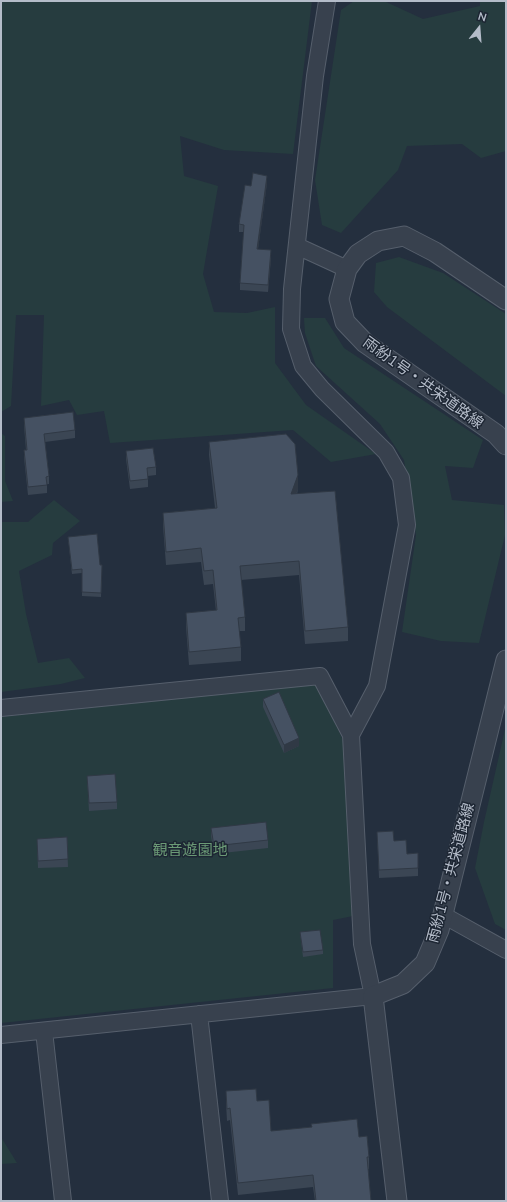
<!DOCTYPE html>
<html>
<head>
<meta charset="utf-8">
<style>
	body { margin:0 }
	#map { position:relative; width:507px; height:1202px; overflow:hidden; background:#242f3e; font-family:Mulish,sans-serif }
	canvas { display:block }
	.frame { position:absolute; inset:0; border:2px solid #b4bcc9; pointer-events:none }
	.north { position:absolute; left:459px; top:8px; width:40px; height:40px; -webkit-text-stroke:3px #1d2633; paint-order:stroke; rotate:17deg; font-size:11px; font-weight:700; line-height:16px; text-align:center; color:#b4bcc9 }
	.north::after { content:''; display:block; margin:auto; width:14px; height:18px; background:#b4bcc9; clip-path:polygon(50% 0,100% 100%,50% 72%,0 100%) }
</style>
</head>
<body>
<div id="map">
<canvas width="507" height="1202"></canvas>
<div class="frame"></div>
<div class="north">N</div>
</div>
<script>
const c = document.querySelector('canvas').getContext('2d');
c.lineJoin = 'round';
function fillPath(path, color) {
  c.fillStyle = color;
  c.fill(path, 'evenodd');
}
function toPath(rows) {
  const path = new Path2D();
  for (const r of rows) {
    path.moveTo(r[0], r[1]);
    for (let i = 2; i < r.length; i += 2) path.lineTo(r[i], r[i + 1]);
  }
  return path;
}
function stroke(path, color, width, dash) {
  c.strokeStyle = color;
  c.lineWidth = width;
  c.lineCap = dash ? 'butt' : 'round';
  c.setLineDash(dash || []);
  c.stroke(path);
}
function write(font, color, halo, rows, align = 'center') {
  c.font = font + ' Mulish,"Noto Sans JP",sans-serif';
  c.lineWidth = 3;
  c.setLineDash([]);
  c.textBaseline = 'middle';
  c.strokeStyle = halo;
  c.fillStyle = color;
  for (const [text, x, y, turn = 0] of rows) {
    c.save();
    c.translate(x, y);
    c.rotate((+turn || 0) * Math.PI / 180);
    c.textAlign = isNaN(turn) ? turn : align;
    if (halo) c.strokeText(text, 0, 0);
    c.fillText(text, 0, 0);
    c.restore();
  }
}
fillPath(toPath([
	[1,1,312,1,293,154,224,150,180,136,184,176,218,186,203,274,214,312,247,313,275,307,275,363,306,405,376,454,331,462,293,430,110,443,104,411,77,415,69,400,41,406,44,315,16,315,11,406,1,412],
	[354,1,384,1,423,19,480,6,480,1,506,1,506,151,481,158,462,144,407,146,398,170,341,233,322,225,315,180,341,10],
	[399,257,443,273,506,314,506,396,387,307,374,292,376,263],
	[304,318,325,318,344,348,483,440,473,468,445,466,452,500,504,505,505,535,479,643,441,641,402,632,416,535,404,460,380,424,316,366,305,333],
	[1,433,5,436,5,481,13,501,1,502],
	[54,500,80,521,53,543,52,555,19,571,26,614,38,663,69,658,85,678,61,684,1,692,1,522,28,522],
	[316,684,343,740,353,916,333,920,333,988,1,1023,1,717],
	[506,725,506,930,495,924,475,868,484,822],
	[1,1137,17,1163,1,1164]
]), '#263c3f');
const minor = toPath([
	[327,1,315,76,292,289,291,329,303,366,322,389,386,452,401,478,407,525,377,686,351,735],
	[297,246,347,269],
	[1,708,320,676,351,735,362,944,373,996,1,1035],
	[443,915,506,950],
	[199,1014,220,1201],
	[44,1031,63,1201]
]);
const tertiary = toPath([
	[506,300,435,252,404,236,378,241,358,254,347,269,339,299,345,322,365,343,496,434,506,445],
	[397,1201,373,996,403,984,425,963,439,930,506,660]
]);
stroke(minor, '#565f6c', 18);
stroke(tertiary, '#565f6c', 21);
stroke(minor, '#38414e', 16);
stroke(tertiary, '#38414e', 19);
fillPath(toPath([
	[267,183,258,249,271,258,268,292,240,290,240,283,244,232,239,232,239,224,251,186],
	[24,418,75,430,75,438,45,442,49,476,49,484,47,484,47,493,28,495,24,458,24,450,26,450,24,426],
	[209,442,298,489,297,494,348,627,348,641,305,644,299,575,241,580,245,617,245,631,239,631,241,647,241,661,189,665,186,627,186,613,216,611,213,584,204,585,201,562,166,565,163,526,163,513,215,508,209,455],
	[126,451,156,467,156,475,148,476,148,487,130,489,126,459],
	[68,537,100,565,102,565,101,597,82,596,82,573,72,574],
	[263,699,299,746,284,753,263,707],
	[87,776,117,802,117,809,89,811],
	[211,828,268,840,268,848,214,854,211,836],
	[377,832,394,841,407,854,418,853,418,876,379,878],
	[67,837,68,867,38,868,37,839],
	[300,932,323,950,323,954,303,957],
	[226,1091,257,1101,271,1131,359,1137,369,1157,369,1169,368,1169,371,1201,315,1201,313,1187,238,1195,230,1120,227,1121,226,1103]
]), '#3b4654');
fillPath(toPath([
	[267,176,267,183,257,257,257,249],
	[271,250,271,258,268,292,268,285],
	[298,475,298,489,291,508,291,494],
	[299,738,299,746,284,753,284,745]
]), '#303945');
const building = toPath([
	[253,173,267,176,257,249,271,250,268,285,240,283,244,225,239,224,245,185,251,186,253,173],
	[73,412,75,430,44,434,49,476,46,477,47,485,28,487,24,450,27,450,24,418,73,412],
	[286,434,295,444,298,475,291,494,335,491,348,627,305,631,299,561,240,566,245,617,238,618,241,647,189,652,186,613,217,610,213,570,204,571,201,548,166,552,163,513,217,508,209,442,286,434],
	[153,448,156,467,147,468,148,479,130,481,126,451,153,448],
	[97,534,100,565,102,565,101,593,82,592,82,569,72,570,68,537,97,534],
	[279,692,299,738,284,745,263,699,279,692],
	[115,774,117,802,89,803,87,776,115,774],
	[266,822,268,840,214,846,211,828,266,822],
	[393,831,394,841,406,840,407,854,418,853,418,868,379,870,377,832,393,831],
	[67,837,68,859,38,861,37,839,67,837],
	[320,930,323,950,303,952,300,932,320,930],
	[256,1089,257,1101,269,1100,271,1131,312,1127,311,1124,357,1119,359,1137,367,1136,369,1157,367,1157,371,1201,316,1201,313,1175,238,1183,230,1108,227,1109,226,1091,256,1089]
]);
fillPath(building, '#455162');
stroke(building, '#303945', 1);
write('15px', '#b4bcc9', '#1d2633', [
	["雨紛1号・共栄道路線",423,383,36],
	["雨紛1号・共栄道路線",451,873,-75]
]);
write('15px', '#6b9a76', '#1d2633', [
	["観音遊園地",190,850]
]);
</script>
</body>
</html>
